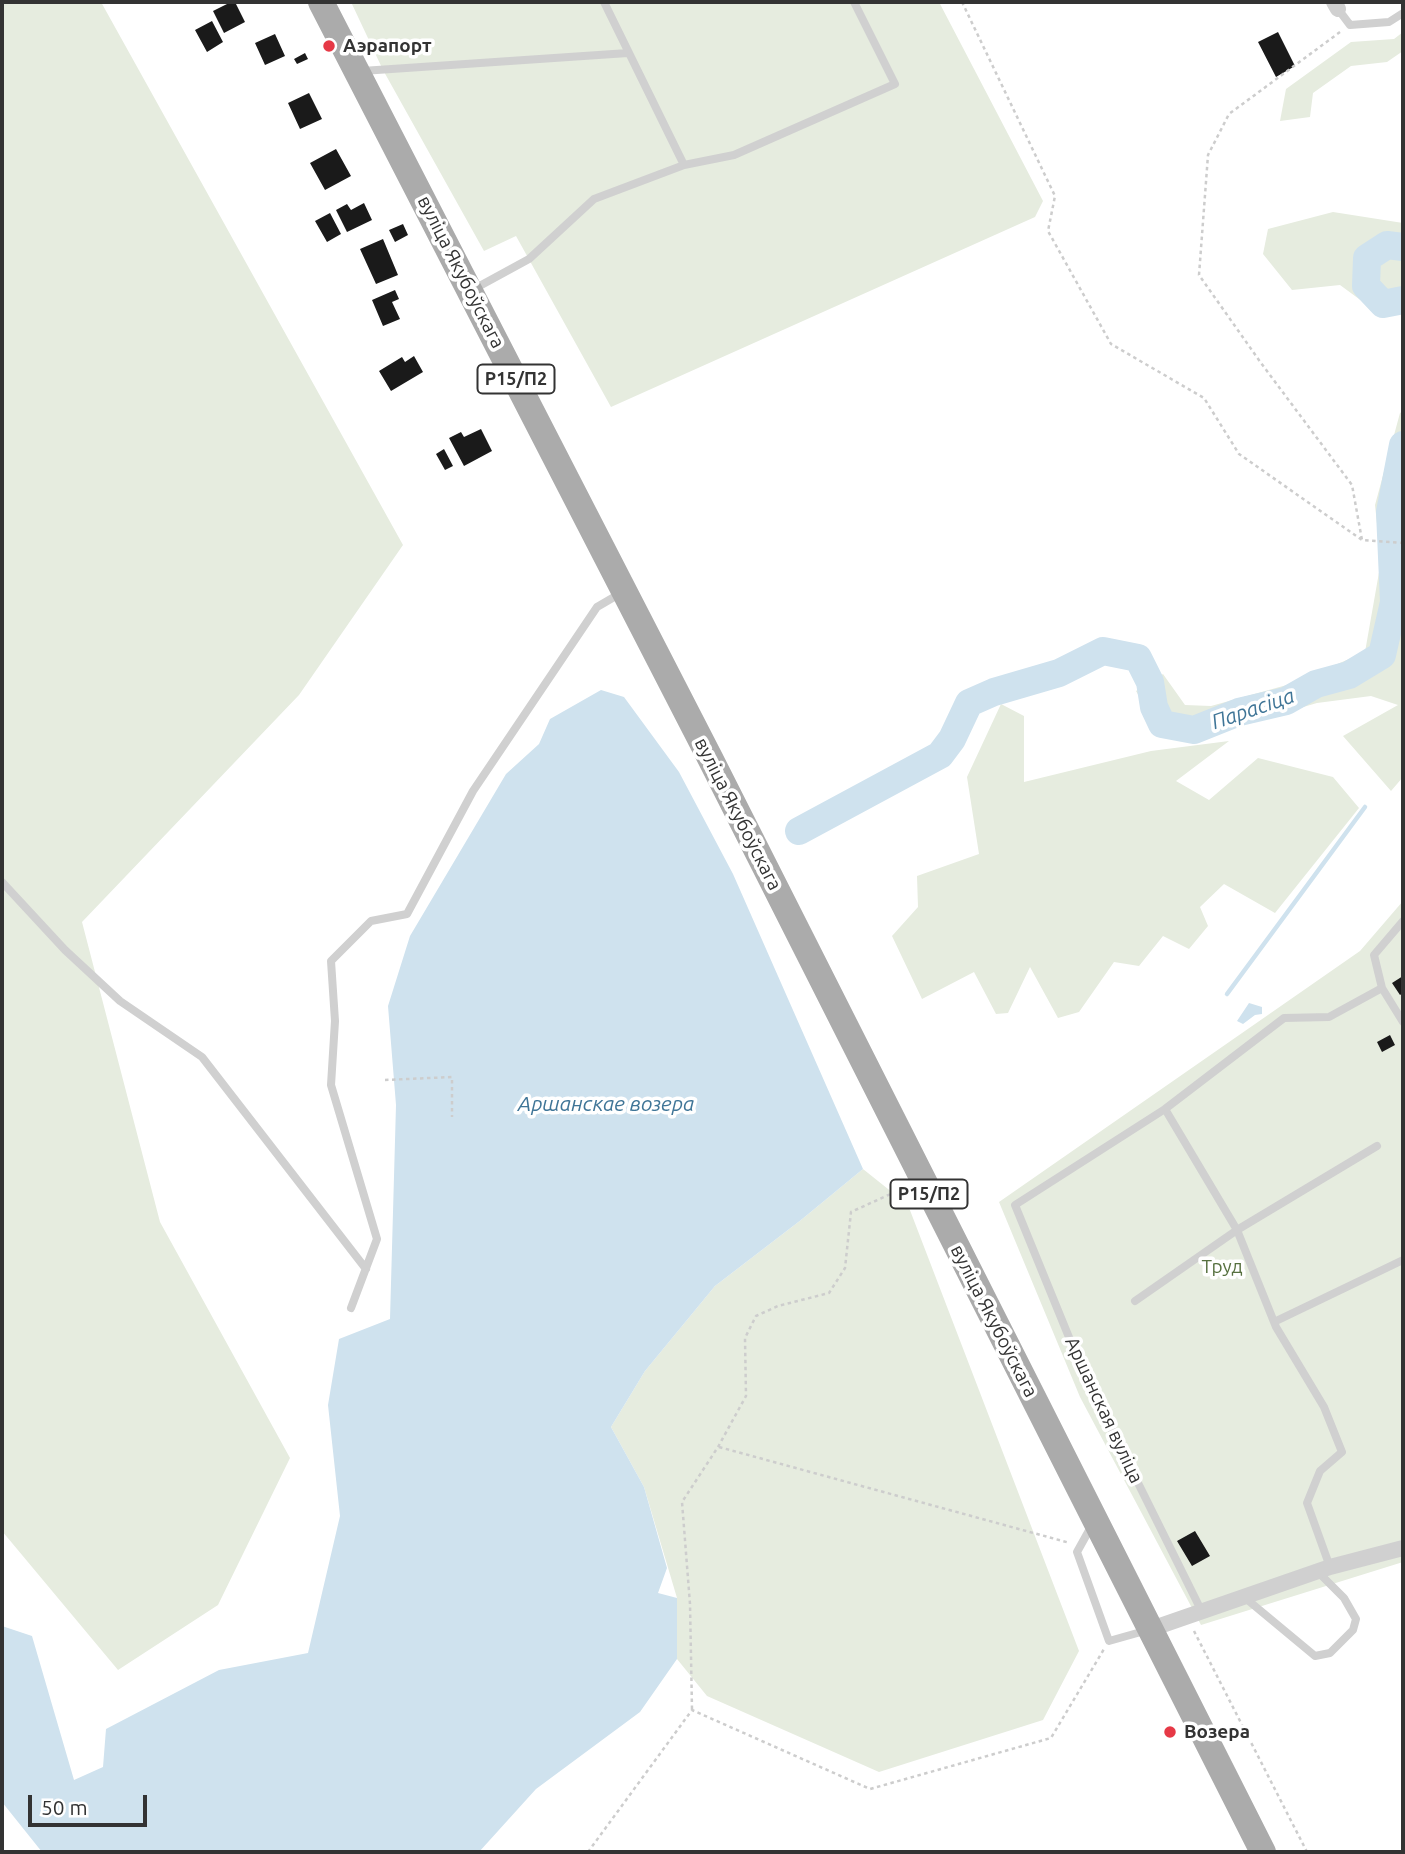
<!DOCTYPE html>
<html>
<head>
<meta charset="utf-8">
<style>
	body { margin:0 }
	#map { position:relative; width:1405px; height:1854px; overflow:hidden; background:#fff; font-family:Ubuntu,sans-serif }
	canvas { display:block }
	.frame { position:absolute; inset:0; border:4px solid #333; pointer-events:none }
	.scale { position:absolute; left:28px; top:1795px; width:119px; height:32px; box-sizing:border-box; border:4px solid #333; border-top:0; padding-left:9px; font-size:21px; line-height:24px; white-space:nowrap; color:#333; -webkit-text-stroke:5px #fff; paint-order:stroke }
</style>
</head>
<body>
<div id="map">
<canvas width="1405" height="1854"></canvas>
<div class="frame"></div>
<div class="scale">50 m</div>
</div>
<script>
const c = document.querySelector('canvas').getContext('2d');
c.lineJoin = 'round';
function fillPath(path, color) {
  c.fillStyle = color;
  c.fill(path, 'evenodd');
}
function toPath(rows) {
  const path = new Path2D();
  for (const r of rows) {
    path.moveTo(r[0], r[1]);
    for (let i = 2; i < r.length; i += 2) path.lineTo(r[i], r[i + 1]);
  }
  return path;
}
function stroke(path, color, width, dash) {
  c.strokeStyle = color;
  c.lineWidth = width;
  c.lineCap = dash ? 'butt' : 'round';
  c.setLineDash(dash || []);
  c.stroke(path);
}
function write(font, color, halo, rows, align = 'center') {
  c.font = font + ' Ubuntu,sans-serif';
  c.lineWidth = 7;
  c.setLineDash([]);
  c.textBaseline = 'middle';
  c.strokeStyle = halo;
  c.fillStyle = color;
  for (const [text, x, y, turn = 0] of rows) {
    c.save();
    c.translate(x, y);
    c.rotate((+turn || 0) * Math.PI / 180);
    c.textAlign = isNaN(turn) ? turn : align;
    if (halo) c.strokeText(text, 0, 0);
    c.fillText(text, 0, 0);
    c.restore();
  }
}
fillPath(toPath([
	[2,2,101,2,403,545,299,695,82,922,160,1222,290,1458,218,1605,118,1670,2,1531],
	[351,2,939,2,1043,201,1035,217,611,407,516,236,484,251,383,70],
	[1403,32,1403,51,1387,62,1351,66,1313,93,1310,117,1280,121,1286,89,1351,42,1394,39],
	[1333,212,1403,223,1403,313,1374,310,1340,285,1292,290,1263,254,1268,229],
	[1403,411,1403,777,1391,791,1343,736,1398,705,1371,696,1317,703,1200,737,1159,731,1136,691,1163,674,1185,705,1211,706,1294,683,1365,652,1381,561,1375,505,1400,413],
	[1001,704,1024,716,1024,782,1151,751,1229,741,1176,781,1209,800,1258,758,1333,777,1359,808,1275,913,1224,884,1200,907,1208,926,1189,949,1163,936,1139,966,1114,962,1079,1012,1058,1018,1030,967,1008,1013,996,1014,974,972,922,999,892,936,918,907,917,876,979,854,967,777],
	[1403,901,1403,1562,1201,1625,1080,1397,999,1202,1360,951],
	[863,1169,908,1205,1079,1651,1043,1720,879,1772,707,1696,677,1659,677,1598,644,1487,611,1427,645,1371,715,1286,801,1220]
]), '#e6ecdf');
fillPath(toPath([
	[601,690,624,697,679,772,733,874,863,1169,801,1220,715,1286,645,1371,611,1427,644,1487,667,1568,658,1593,677,1598,677,1659,640,1712,536,1789,479,1852,42,1852,2,1802,2,1626,32,1636,74,1780,103,1767,106,1729,219,1670,308,1653,340,1516,328,1405,339,1339,390,1319,396,1105,388,1006,410,936,506,774,539,744,550,719],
	[1249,1003,1262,1007,1262,1014,1255,1015,1243,1024,1237,1021]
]), '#cfe2ee');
stroke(toPath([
	[1227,994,1365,807]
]), '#cfe2ee', 4.5);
stroke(toPath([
	[1403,247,1387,245,1367,258,1366,286,1383,304,1403,300],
	[799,831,940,755,952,739,969,703,994,692,1059,673,1103,651,1138,658,1150,682,1154,707,1162,724,1194,730,1239,712,1286,701,1316,684,1349,675,1382,655,1394,602,1390,512,1403,445]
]), '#cfe2ee', 28);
fillPath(toPath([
	[231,2,235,2,245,22,224,33,213,11],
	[212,21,223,42,207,52,195,30],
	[1278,32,1295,66,1276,77,1258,42],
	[275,34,285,56,265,65,255,43],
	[305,53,308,59,297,64,294,59],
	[309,93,322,119,300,129,288,103],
	[336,149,351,176,325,190,310,163],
	[364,203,372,220,347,232,336,210,347,204,351,210],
	[330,213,341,234,327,242,315,221],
	[403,224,408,235,395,242,389,230],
	[383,239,398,275,376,284,360,249],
	[395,290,399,299,392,302,400,319,383,326,372,300],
	[414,356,423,372,391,391,379,371,402,357,405,362],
	[481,429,492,451,464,466,449,438,461,432,464,437],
	[444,449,453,466,445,470,436,454],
	[1403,976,1403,993,1400,995,1392,983],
	[1390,1035,1395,1045,1382,1052,1377,1042],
	[1195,1531,1210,1556,1192,1566,1177,1541]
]), '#1a1a1a');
stroke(toPath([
	[962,2,1055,196,1048,231,1111,344,1204,398,1239,454,1362,540,1403,543],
	[1340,32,1229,114,1208,155,1199,275,1261,363,1352,485,1362,540],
	[385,1080,452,1077,452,1117],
	[719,1447,1070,1543],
	[1194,1631,1307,1852],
	[692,1709,690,1604,682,1502,718,1447,746,1396,745,1338,756,1316,778,1306,829,1293,845,1268,851,1212,906,1187],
	[588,1852,692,1710,870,1789,1051,1738,1104,1649]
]), '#cdcdcd', 2.5, [3.5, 3.5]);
stroke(toPath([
	[604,2,684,165],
	[1338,9,1350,25,1389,22,1403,13],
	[362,71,628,53],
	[474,289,529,259,594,199,684,165,734,155,895,84,854,2],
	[2,882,65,950,120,1001,202,1057,366,1269],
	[1403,921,1374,955,1382,988,1403,1022],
	[1165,1109,1237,1230,1276,1327,1324,1407,1342,1452,1320,1471,1307,1503,1330,1567],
	[1135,1301,1237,1230,1377,1146],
	[351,1308,377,1239,331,1085,335,1021,331,961,371,921,407,914,473,791,597,607,621,593],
	[1274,1322,1403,1260],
	[1092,1525,1077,1552,1109,1641,1148,1630],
	[1244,1597,1315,1656,1330,1653,1353,1630,1356,1619,1344,1598,1317,1571],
	[1202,1612,1084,1374,1015,1205,1165,1109,1284,1018,1329,1017,1382,988]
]), '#d0d0d0', 8);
stroke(toPath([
	[1334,2,1338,9],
	[1151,1629,1330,1567,1403,1548]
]), '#d0d0d0', 16);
stroke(toPath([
	[321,2,710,758,1263,1852]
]), '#ababab', 26);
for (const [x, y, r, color] of [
	[329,46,7,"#e63946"],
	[1170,1732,7,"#e63946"]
]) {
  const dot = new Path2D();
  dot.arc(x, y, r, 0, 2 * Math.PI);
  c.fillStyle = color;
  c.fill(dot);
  stroke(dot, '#fff', 2.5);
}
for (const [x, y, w] of [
	[516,379,77],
	[929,1194,77]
]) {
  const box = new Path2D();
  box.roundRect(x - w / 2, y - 14.5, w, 29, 5);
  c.fillStyle = '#fff';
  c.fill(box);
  stroke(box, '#333', 2);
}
write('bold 18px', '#333', null, [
	["Р15/П2",516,379],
	["Р15/П2",929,1194]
]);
write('bold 19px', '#333', '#fff', [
	["Аэрапорт",343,46],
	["Возера",1184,1732]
], 'left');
write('19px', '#333', '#fff', [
	["вуліца Якубоўскага",461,272,63],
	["вуліца Якубоўскага",738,814,63],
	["вуліца Якубоўскага",994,1321,63],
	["Аршанская вуліца",1104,1410,65]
]);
write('19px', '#56703f', '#fff', [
	["Труд",1222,1267]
]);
write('italic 21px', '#3f7597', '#fff', [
	["Парасіца",1253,709,-19],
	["Аршанскае возера",606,1104]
]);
</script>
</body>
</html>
